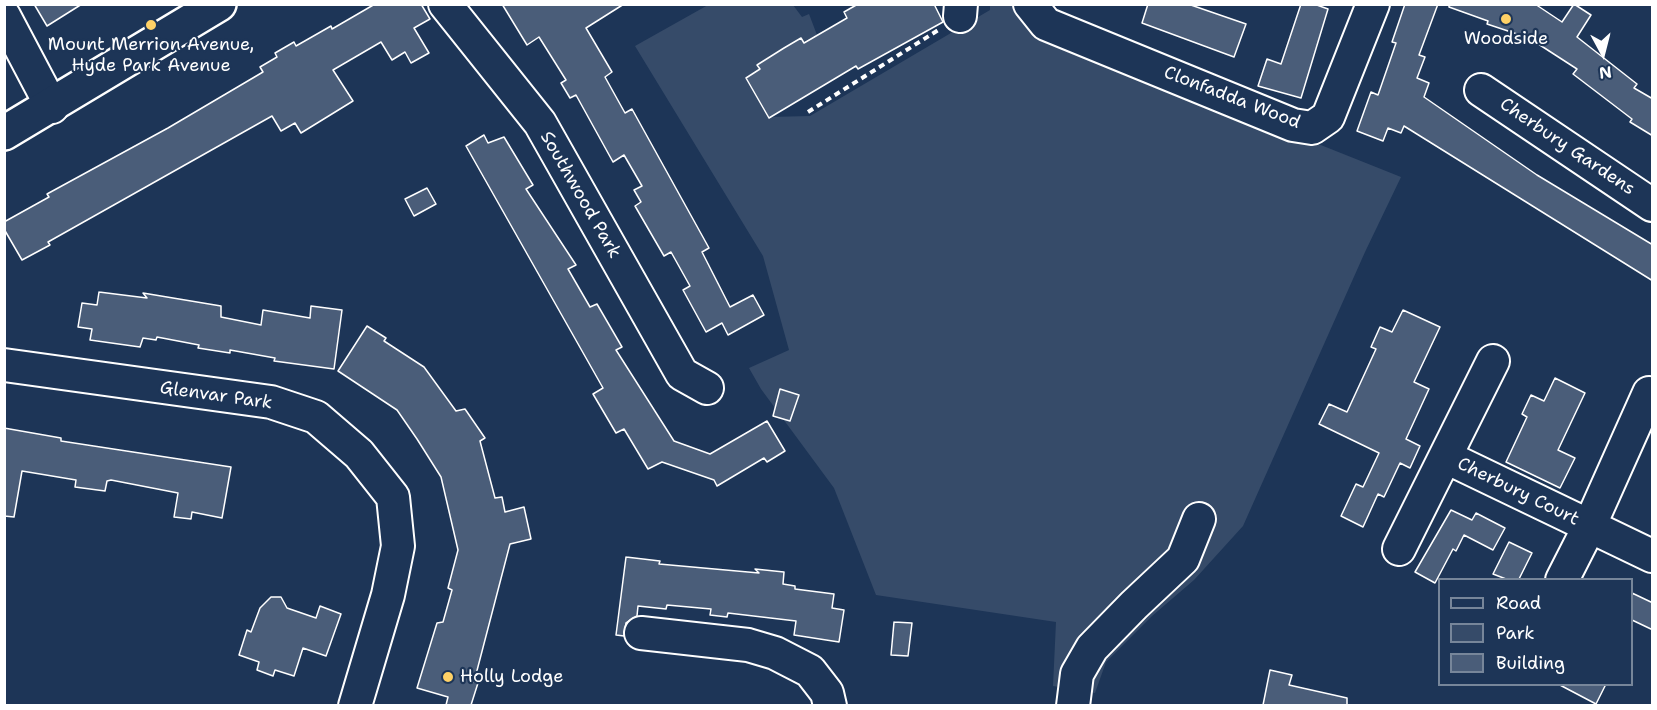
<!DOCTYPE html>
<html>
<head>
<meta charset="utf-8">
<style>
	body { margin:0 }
	#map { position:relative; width:1657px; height:710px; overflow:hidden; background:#1d3557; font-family:"Shantell Sans",sans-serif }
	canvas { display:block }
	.frame { position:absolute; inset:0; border:6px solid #fff; pointer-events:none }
	.legend { position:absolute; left:1438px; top:578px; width:195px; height:108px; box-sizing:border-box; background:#1d3557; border:2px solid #77869a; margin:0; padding:8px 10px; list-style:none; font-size:18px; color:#fff }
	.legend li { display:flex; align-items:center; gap:12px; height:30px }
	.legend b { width:30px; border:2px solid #77869a }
	.north { position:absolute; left:1573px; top:24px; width:60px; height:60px; -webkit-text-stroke:4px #1d3557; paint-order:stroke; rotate:173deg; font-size:16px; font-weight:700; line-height:24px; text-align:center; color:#fff }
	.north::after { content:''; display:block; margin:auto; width:21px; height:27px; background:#fff; clip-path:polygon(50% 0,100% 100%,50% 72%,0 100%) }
</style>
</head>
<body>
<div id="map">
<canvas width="1657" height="710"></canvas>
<div class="frame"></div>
<ul class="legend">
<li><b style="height:8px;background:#1d3557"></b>Road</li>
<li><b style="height:16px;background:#364b69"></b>Park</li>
<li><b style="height:16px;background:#4a5d79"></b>Building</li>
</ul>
<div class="north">N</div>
</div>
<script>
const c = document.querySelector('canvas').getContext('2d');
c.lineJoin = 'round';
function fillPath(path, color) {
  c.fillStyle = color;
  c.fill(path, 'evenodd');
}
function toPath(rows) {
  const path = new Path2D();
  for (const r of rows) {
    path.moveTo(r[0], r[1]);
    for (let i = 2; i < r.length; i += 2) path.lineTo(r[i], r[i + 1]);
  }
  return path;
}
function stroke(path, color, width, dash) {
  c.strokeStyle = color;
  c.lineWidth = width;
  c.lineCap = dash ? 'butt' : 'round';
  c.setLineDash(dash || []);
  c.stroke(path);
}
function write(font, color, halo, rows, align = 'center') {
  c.font = font + ' "Shantell Sans",sans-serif';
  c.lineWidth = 4.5;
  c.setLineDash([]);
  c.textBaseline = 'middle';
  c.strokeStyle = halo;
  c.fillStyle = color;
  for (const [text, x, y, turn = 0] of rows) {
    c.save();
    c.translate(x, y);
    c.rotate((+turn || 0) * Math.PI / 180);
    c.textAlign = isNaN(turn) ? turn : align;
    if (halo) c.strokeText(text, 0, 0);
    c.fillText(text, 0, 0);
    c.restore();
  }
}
fillPath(toPath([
	[708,5,793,5,802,17,809,14,817,35,757,64,760,70,746,78,769,117,810,116,990,10,990,5,1019,5,1040,33,1401,177,1365,252,1243,526,1194,580,1152,616,1106,662,1095,693,1053,686,1056,622,876,595,834,488,761,389,749,368,789,350,763,256,635,46]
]), '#364b69');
const building = toPath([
	[34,4,82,4,47,26,34,4],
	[375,4,421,4,430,19,414,28,429,53,411,63,405,52,392,60,381,42,333,70,353,101,301,133,295,123,281,131,272,116,48,242,50,245,22,260,4,229,4,222,49,197,47,194,168,128,263,72,260,67,277,57,275,53,294,42,296,46,331,26,332,29,375,4],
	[502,4,624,4,586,28,612,72,605,77,625,113,632,109,709,248,702,252,730,307,753,295,764,315,728,335,722,323,706,332,683,290,690,286,671,252,664,256,635,206,641,202,634,190,642,186,624,155,613,162,576,95,570,98,561,83,566,80,539,37,527,45,502,4],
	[858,4,934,4,943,22,858,69,856,66,769,118,746,78,760,69,757,65,784,48,801,38,804,43,847,18,844,12,858,4],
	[1148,4,1188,4,1246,24,1234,57,1142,23,1148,4],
	[1301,4,1314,4,1328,9,1301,98,1258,86,1267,59,1281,64,1301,4],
	[1405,4,1438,4,1419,55,1425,57,1417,78,1429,83,1424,97,1537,175,1653,245,1653,281,1404,126,1401,133,1388,128,1383,141,1357,131,1371,92,1378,95,1396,43,1392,42,1405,4],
	[1449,4,1535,4,1562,22,1574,4,1591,15,1577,37,1637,84,1634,88,1653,99,1653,136,1630,122,1632,119,1573,74,1577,69,1529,38,1487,24,1488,21,1449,7,1449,4],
	[484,135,488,143,504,137,533,185,526,189,576,265,568,269,590,307,597,304,622,347,616,350,674,441,710,454,767,421,785,451,767,462,764,458,717,486,714,480,662,462,648,469,624,429,616,433,593,394,603,388,466,146,484,135],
	[427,188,436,204,414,216,405,199,427,188],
	[99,292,147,298,143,293,221,306,221,317,261,325,263,310,310,318,311,306,342,310,334,369,274,361,275,358,230,350,230,353,198,348,199,345,157,337,156,340,143,338,140,347,90,340,92,329,78,327,82,303,97,305,99,292],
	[1403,310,1440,327,1414,382,1429,389,1406,439,1420,446,1410,468,1400,463,1384,497,1378,494,1363,527,1341,516,1356,484,1363,487,1379,453,1319,424,1329,404,1347,412,1376,349,1371,347,1380,327,1392,332,1403,310],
	[367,326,386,338,384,341,424,367,456,411,465,409,485,438,480,441,495,498,502,497,505,512,524,507,531,539,510,544,474,682,478,683,471,705,446,705,448,697,417,688,437,623,443,622,452,590,448,588,458,550,441,477,417,439,397,410,338,371,367,326],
	[1555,378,1585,393,1558,450,1575,458,1560,488,1506,462,1527,417,1522,414,1531,395,1544,401,1555,378],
	[780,389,799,395,790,421,773,416,780,389],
	[4,428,61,438,61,441,231,467,222,518,192,512,191,519,174,517,178,493,111,480,107,481,105,491,75,487,76,480,22,471,14,517,4,516,4,428],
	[1451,510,1472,520,1476,513,1505,528,1493,550,1464,535,1456,551,1453,549,1435,583,1415,572,1451,510],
	[1509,542,1532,553,1519,579,1506,579,1493,574,1509,542],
	[626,557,660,561,659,564,759,573,755,569,784,572,783,584,795,586,795,589,834,594,832,608,844,610,839,642,794,635,796,621,728,613,727,617,710,615,711,609,667,605,666,609,638,606,637,616,626,623,624,636,616,635,626,557],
	[1632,593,1653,603,1653,630,1632,620,1632,593],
	[271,597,281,597,287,608,316,618,320,606,341,614,326,656,303,648,294,676,275,670,273,676,257,670,259,662,239,655,247,630,251,632,260,608,271,597],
	[894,622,912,623,908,656,891,655,894,622],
	[1270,670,1292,675,1289,685,1347,698,1347,705,1263,705,1270,670],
	[1558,684,1606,684,1596,704,1558,684]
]);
fillPath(building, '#4a5d79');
stroke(building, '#fff', 1.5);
const minor = toPath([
	[445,4,540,123,682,374,707,388],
	[1030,4,1046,24,1293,125,1312,128,1328,117,1373,4],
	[4,16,52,107],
	[960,16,961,4],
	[1481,90,1652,205],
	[4,365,271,402,316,417,359,454,393,497,398,546,388,595,355,706],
	[1446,457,1652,556],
	[1399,549,1493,361],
	[1562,580,1589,527,1649,393],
	[641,633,748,645,775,653,810,671,827,693,830,706],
	[1073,706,1077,674,1092,648,1134,605,1183,559,1199,519]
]);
const highway = toPath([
	[4,133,219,4]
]);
stroke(minor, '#fff', 36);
stroke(highway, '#fff', 38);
stroke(toPath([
	[808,112,940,29]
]), '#fff', 4, [6, 4.5]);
stroke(minor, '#1d3557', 32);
stroke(highway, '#1d3557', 33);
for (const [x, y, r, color] of [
	[1506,19,6,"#ffd166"],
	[151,25,6,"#ffd166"],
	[448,677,6,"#ffd166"]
]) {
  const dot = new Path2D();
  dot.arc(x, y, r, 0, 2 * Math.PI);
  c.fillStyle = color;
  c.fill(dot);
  stroke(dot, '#1d3557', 2);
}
write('18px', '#fff', '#1d3557', [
	["Woodside",1506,39],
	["Mount Merrion Avenue,",151,45],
	["Hyde Park Avenue",151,66],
	["Holly Lodge",460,677,"left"]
]);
write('18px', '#fff', '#1d3557', [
	["Clonfadda Wood",1232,98,21],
	["Cherbury Gardens",1567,147,34],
	["Southwood Park",580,195,60],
	["Glenvar Park",216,396,8],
	["Cherbury Court",1518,492,26]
]);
</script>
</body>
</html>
